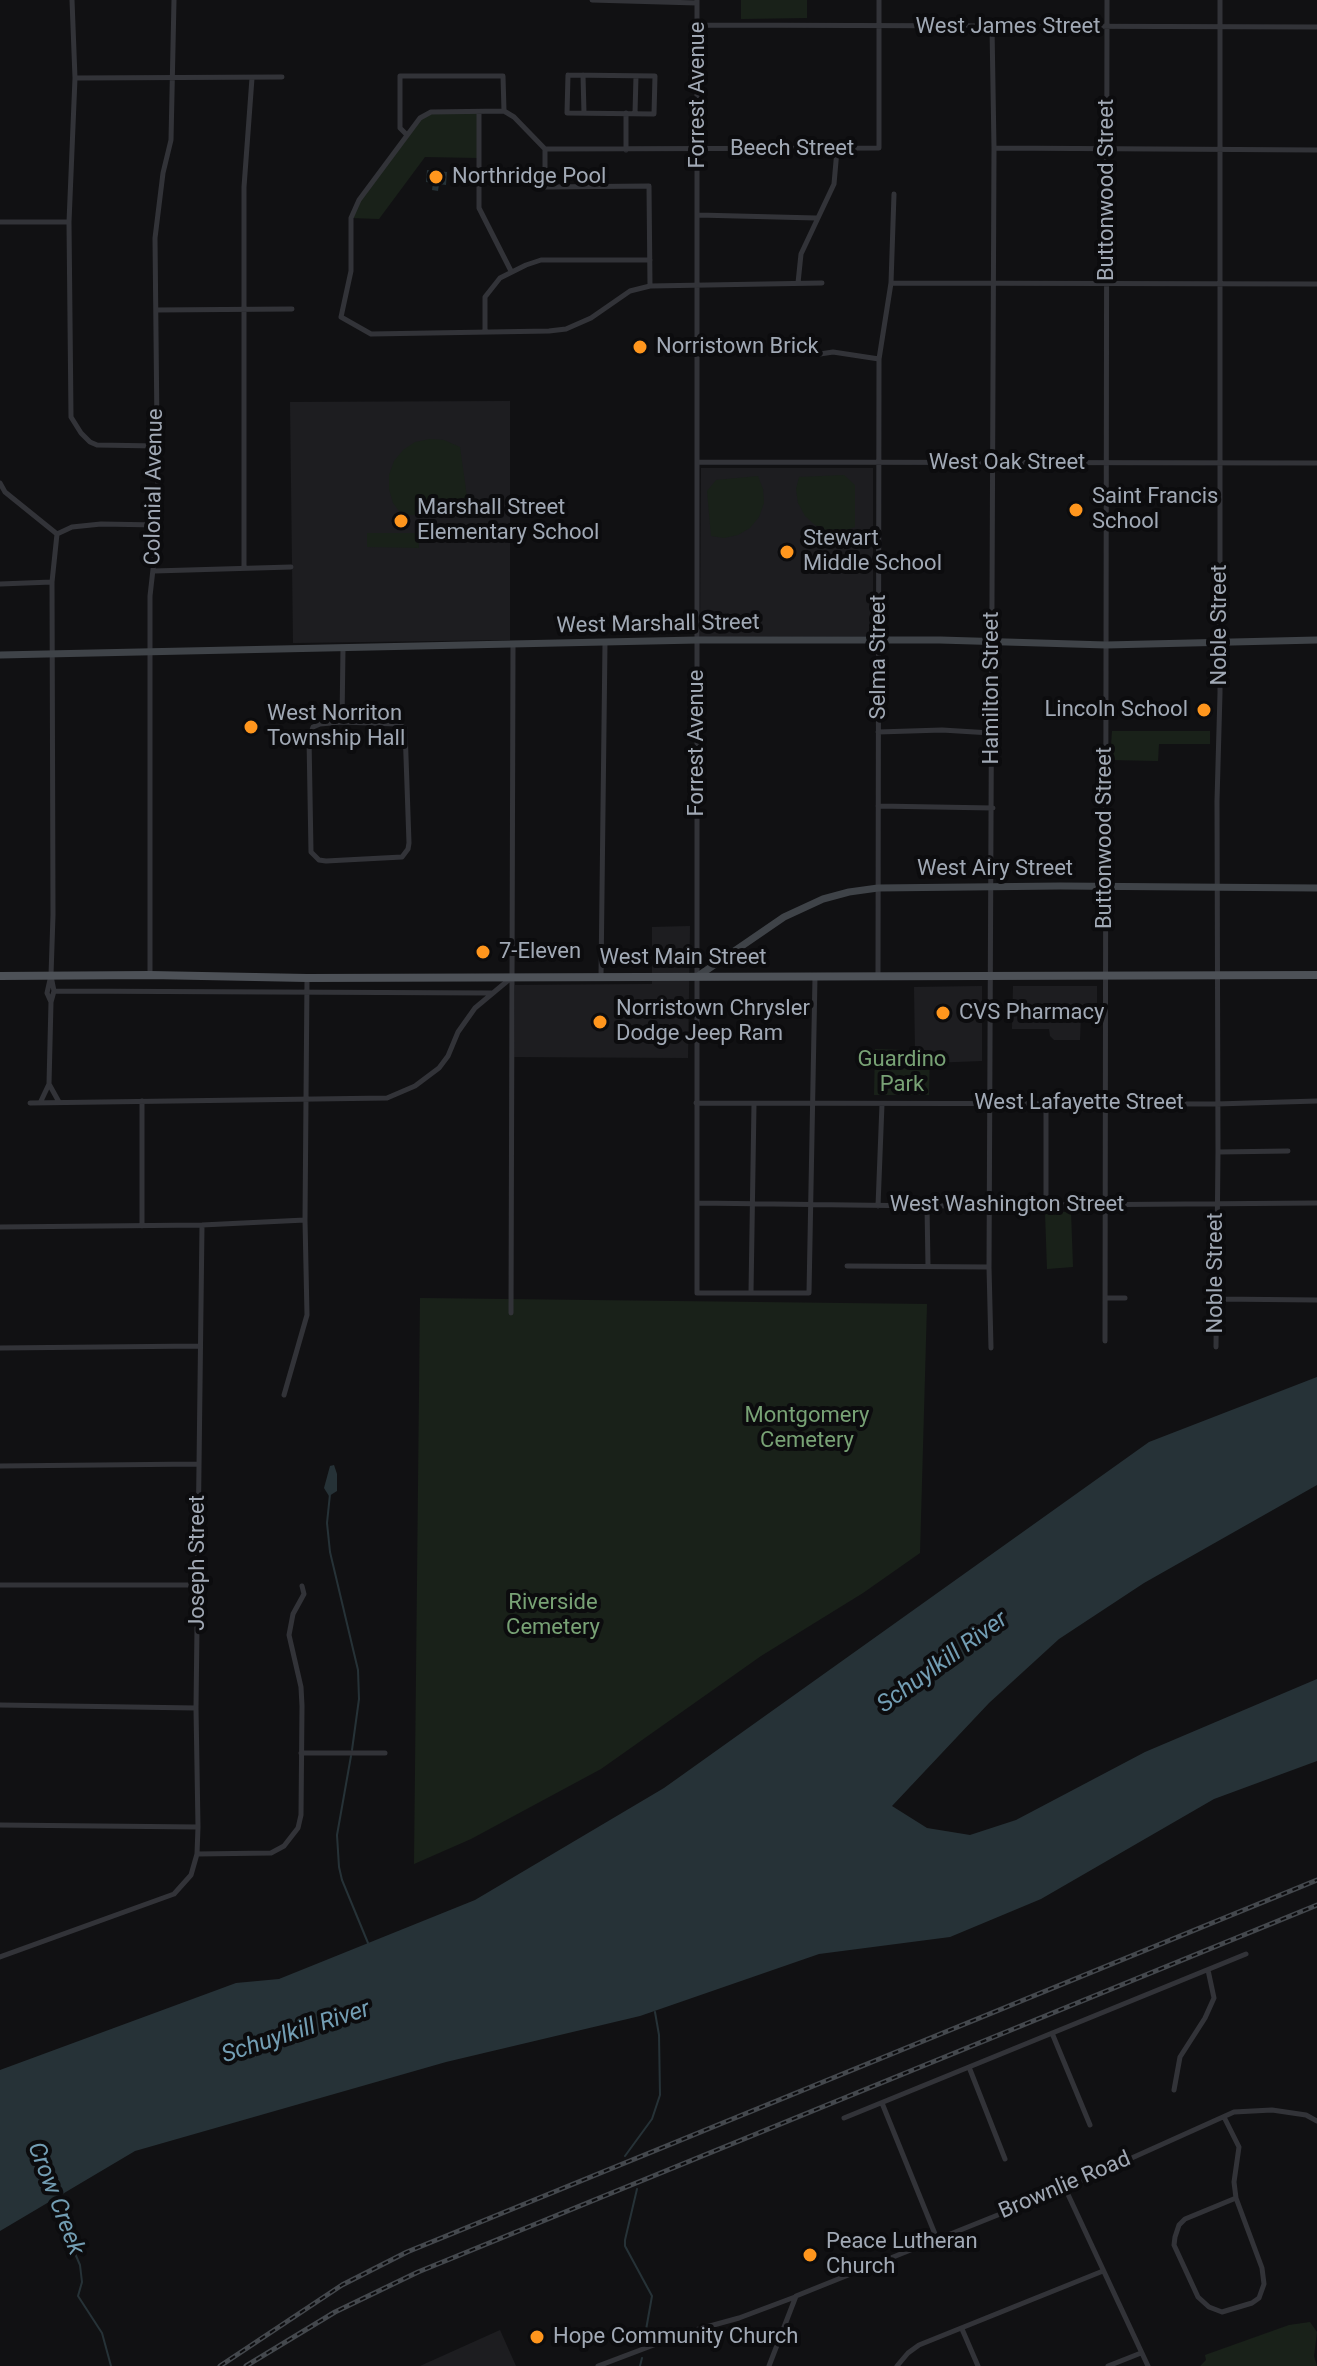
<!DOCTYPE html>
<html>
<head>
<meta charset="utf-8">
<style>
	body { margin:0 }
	canvas { display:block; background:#111113 }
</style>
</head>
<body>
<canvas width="1317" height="2366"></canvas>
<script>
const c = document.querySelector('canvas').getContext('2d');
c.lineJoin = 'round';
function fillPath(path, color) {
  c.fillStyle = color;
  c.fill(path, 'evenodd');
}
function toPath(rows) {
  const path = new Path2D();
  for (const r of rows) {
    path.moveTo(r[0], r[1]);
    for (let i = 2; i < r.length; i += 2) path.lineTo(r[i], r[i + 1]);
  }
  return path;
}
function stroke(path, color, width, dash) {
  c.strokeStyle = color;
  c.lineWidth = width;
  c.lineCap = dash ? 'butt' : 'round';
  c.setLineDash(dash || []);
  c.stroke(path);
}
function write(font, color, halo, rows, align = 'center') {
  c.font = font + ' Roboto,sans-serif';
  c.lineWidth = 8;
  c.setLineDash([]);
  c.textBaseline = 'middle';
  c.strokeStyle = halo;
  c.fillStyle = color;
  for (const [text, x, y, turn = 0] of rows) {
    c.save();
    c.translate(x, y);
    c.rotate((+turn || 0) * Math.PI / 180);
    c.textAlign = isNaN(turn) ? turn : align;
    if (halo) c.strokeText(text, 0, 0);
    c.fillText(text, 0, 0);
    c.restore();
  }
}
fillPath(toPath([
	[510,401,510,640,293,643,290,402],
	[701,468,873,468,873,636,700,637],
	[690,926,688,1058,514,1057,515,985,652,984,652,927],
	[982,986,982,1061,930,1063,930,1051,915,1050,914,987],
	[1013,986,1097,986,1097,1013,1081,1014,1080,1040,1054,1040,1050,1036,1049,1029,1012,1029],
	[500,2330,516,2366,420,2366]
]), '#1d1d20');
fillPath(toPath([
	[741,0,807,0,807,18,741,19],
	[431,112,479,112,478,158,425,157,379,219,351,218,359,200,420,118],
	[430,439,444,440,460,447,469,511,466,515,402,515,393,503,389,489,389,475,394,461,403,450,415,442],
	[844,475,855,485,855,527,842,532,828,531,815,525,805,516,798,503,796,489,799,477],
	[758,476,763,489,764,503,759,517,750,528,738,535,724,538,711,536,707,491,716,480],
	[367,533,418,533,419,548,367,547],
	[1112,731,1210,731,1210,744,1159,744,1158,761,1110,760],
	[875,1049,930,1051,929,1095,874,1095],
	[1045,1212,1071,1212,1073,1267,1047,1269],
	[420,1298,927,1304,920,1553,863,1593,761,1656,601,1769,471,1839,414,1864],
	[1310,2322,1317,2332,1314,2356,1317,2366,1200,2366,1206,2360,1205,2355,1289,2325]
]), '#192119');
fillPath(toPath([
	[427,170,447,172,446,185,439,184,438,191,432,190,433,183,426,182],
	[1317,1377,1317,1485,1144,1583,1059,1639,989,1703,892,1806,927,1828,970,1835,1016,1820,1145,1752,1317,1679,1317,1761,1214,1799,1041,1899,950,1937,819,1954,640,2016,446,2062,135,2151,0,2231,0,2070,236,1983,279,1979,475,1900,664,1788,1149,1442],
	[334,1465,337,1474,337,1491,329,1496,324,1488,330,1466]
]), '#263237');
stroke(toPath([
	[330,1494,327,1523,330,1552,358,1670,359,1699,352,1750],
	[351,1756,337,1835,339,1867,342,1880,368,1943],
	[625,2156,652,2119,660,2095,659,2035,655,2012],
	[637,2189,625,2240,625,2246,652,2296,644,2341],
	[51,2198,80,2265,82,2282,78,2296,102,2333,111,2366],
	[640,2366,642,2358]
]), '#263237', 2);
stroke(toPath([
	[72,0,75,78,69,222,71,417,81,433,90,442,97,445,157,446],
	[592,0,697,3],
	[697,0,697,1293,809,1293,815,977],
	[699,25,1317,27],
	[568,75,655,76,654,114,567,113,568,75],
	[583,75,584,113],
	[75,78,282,77],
	[479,112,479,208,511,271],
	[626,113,626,150],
	[635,113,636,76],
	[407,135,400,128,400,76,503,76,504,111],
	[994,148,1317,150],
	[545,149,545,187,649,186,650,286],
	[698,215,816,218],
	[0,222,69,222],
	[798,283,801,254,834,184,837,150],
	[822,283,650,286,630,291,591,318,566,329,549,331,371,334,341,317,351,271,351,218,359,200,420,118,431,112,504,111,514,117,545,149,879,148,879,0],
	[891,283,1317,284],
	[156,310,292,309],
	[485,332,485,297,500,278,526,265,541,260,650,260],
	[820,354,833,352,879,359],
	[698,462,1317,463],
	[0,483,5,492,57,534],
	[57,534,72,527,101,524,158,525],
	[244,568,244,187,252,78],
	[154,571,291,567],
	[0,584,52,582],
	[342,722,397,724,405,728,409,843,408,849,402,857,326,861,319,860,311,852,309,738,313,727,320,724,342,722,343,648],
	[878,732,942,730,991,733],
	[878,806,993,808],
	[150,975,150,596,158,525,155,238,163,173,171,140,174,0],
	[601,976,605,643],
	[878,976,879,359,891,283,894,194],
	[54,991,491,993],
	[51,1002,47,993,51,975,53,915,52,582,57,534],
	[49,1084,59,1102],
	[41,1101,49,1084,51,1002,54,991,51,976],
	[30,1103,387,1098,415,1086,439,1068,448,1056,458,1032,475,1008,511,978],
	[696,1103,1216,1104,1317,1101],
	[1218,1152,1288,1151],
	[697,1203,927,1206,1317,1203],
	[1046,1205,1046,1102],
	[878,1206,882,1104],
	[927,1206,928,1266],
	[142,1226,142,1101],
	[0,1227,202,1225,305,1220],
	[847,1266,989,1267],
	[751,1292,754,1104],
	[1105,1298,1125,1298],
	[1216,1299,1317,1300],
	[511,1313,513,645],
	[1105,1341,1107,0],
	[1216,1347,1218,1152,1217,801,1220,693,1220,0],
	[0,1348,200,1346],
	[991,1348,989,1267,994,148,992,27],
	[284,1395,307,1315,305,1220,307,979],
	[0,1466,198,1464],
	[0,1585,199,1585],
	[0,1705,196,1708],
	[301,1753,385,1753],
	[0,1825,198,1827],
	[197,1854,271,1853,284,1846,298,1828,301,1815,302,1706,301,1687,289,1635,293,1614,304,1594,302,1586],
	[0,1957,174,1894,191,1875,197,1854,198,1827,196,1708,202,1225],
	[1052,2033,1090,2125],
	[969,2067,1005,2159],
	[1174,2090,1180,2057,1205,2018,1214,1998,1208,1970],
	[882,2103,937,2239],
	[1224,2117,1239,2147,1234,2182,1236,2198,1262,2268,1264,2284,1259,2298,1252,2303,1222,2312,1209,2307,1198,2297,1174,2245,1175,2237,1179,2225,1185,2219,1236,2198],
	[844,2118,1246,1954],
	[1065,2188,1148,2366],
	[962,2329,978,2366],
	[598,2366,688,2332,739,2318,795,2297],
	[769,2366,796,2296,1065,2188,1234,2112,1272,2110,1306,2115,1317,2121],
	[897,2366,908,2353,919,2345,1103,2271],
	[1108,2366,1141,2353]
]), '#323338', 5);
stroke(toPath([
	[0,655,697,640,940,640,1106,645,1317,640],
	[698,976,784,917,823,899,849,892,878,888,1060,886,1317,888]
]), '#3f4348', 7);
stroke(toPath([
	[0,976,150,975,307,978,1317,975]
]), '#4d5157', 8);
const rail = toPath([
	[220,2366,342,2285,407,2252,1317,1880],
	[246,2366,335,2312,418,2272,1317,1905]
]);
stroke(rail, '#44484d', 5);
stroke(rail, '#0c0c0e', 2, [6]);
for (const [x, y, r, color] of [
	[436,177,8,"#ff961d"],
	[640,347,8,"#ff961d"],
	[1076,510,8,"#ff961d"],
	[401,521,8,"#ff961d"],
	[787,552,8,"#ff961d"],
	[1204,710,8,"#ff961d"],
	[251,727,8,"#ff961d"],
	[483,952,8,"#ff961d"],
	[943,1013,8,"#ff961d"],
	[600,1022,8,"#ff961d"],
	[810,2255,8,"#ff961d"],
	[537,2337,8,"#ff961d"]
]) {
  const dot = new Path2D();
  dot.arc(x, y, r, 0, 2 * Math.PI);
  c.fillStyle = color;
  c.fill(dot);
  stroke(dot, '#0c0c0e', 3);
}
write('22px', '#a1a9b5', '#0c0c0e', [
	["West James Street",1008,27],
	["Forrest Avenue",698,95,-90],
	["Beech Street",792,149],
	["Buttonwood Street",1107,190,-90],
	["West Oak Street",1007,463],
	["Colonial Avenue",155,487,-89],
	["West Marshall Street",658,625,-1],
	["Noble Street",1220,625,-90],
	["Selma Street",879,657,-90],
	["Hamilton Street",992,688,-90],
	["Forrest Avenue",697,743,-90],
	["Buttonwood Street",1105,838,-90],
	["West Airy Street",995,869],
	["West Main Street",683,958],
	["West Lafayette Street",1079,1103],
	["West Washington Street",1007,1205],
	["Noble Street",1216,1273,-90],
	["Joseph Street",198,1563,-90],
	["Brownlie Road",1065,2186,-23]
]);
write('22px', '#a1a9b5', '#0c0c0e', [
	["Northridge Pool",452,177],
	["Norristown Brick",656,347],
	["Saint Francis",1092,497],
	["School",1092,522],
	["Marshall Street",417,508],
	["Elementary School",417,533],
	["Stewart",803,539],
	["Middle School",803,564],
	["Lincoln School",1188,710,"right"],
	["West Norriton",267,714],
	["Township Hall",267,739],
	["7-Eleven",499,952],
	["Norristown Chrysler",616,1009],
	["Dodge Jeep Ram",616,1034],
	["CVS Pharmacy",959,1013],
	["Peace Lutheran",826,2242],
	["Church",826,2267],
	["Hope Community Church",553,2337]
], 'left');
write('22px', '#78a275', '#0c0c0e', [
	["Guardino",902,1060],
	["Park",902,1085],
	["Montgomery",807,1416],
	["Cemetery",807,1441],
	["Riverside",553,1603],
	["Cemetery",553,1628]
]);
write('italic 24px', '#739eb4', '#0c0c0e', [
	["Schuylkill River",943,1663,-36],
	["Schuylkill River",296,2033,-18],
	["Crow Creek",55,2199,69]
]);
</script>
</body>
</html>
